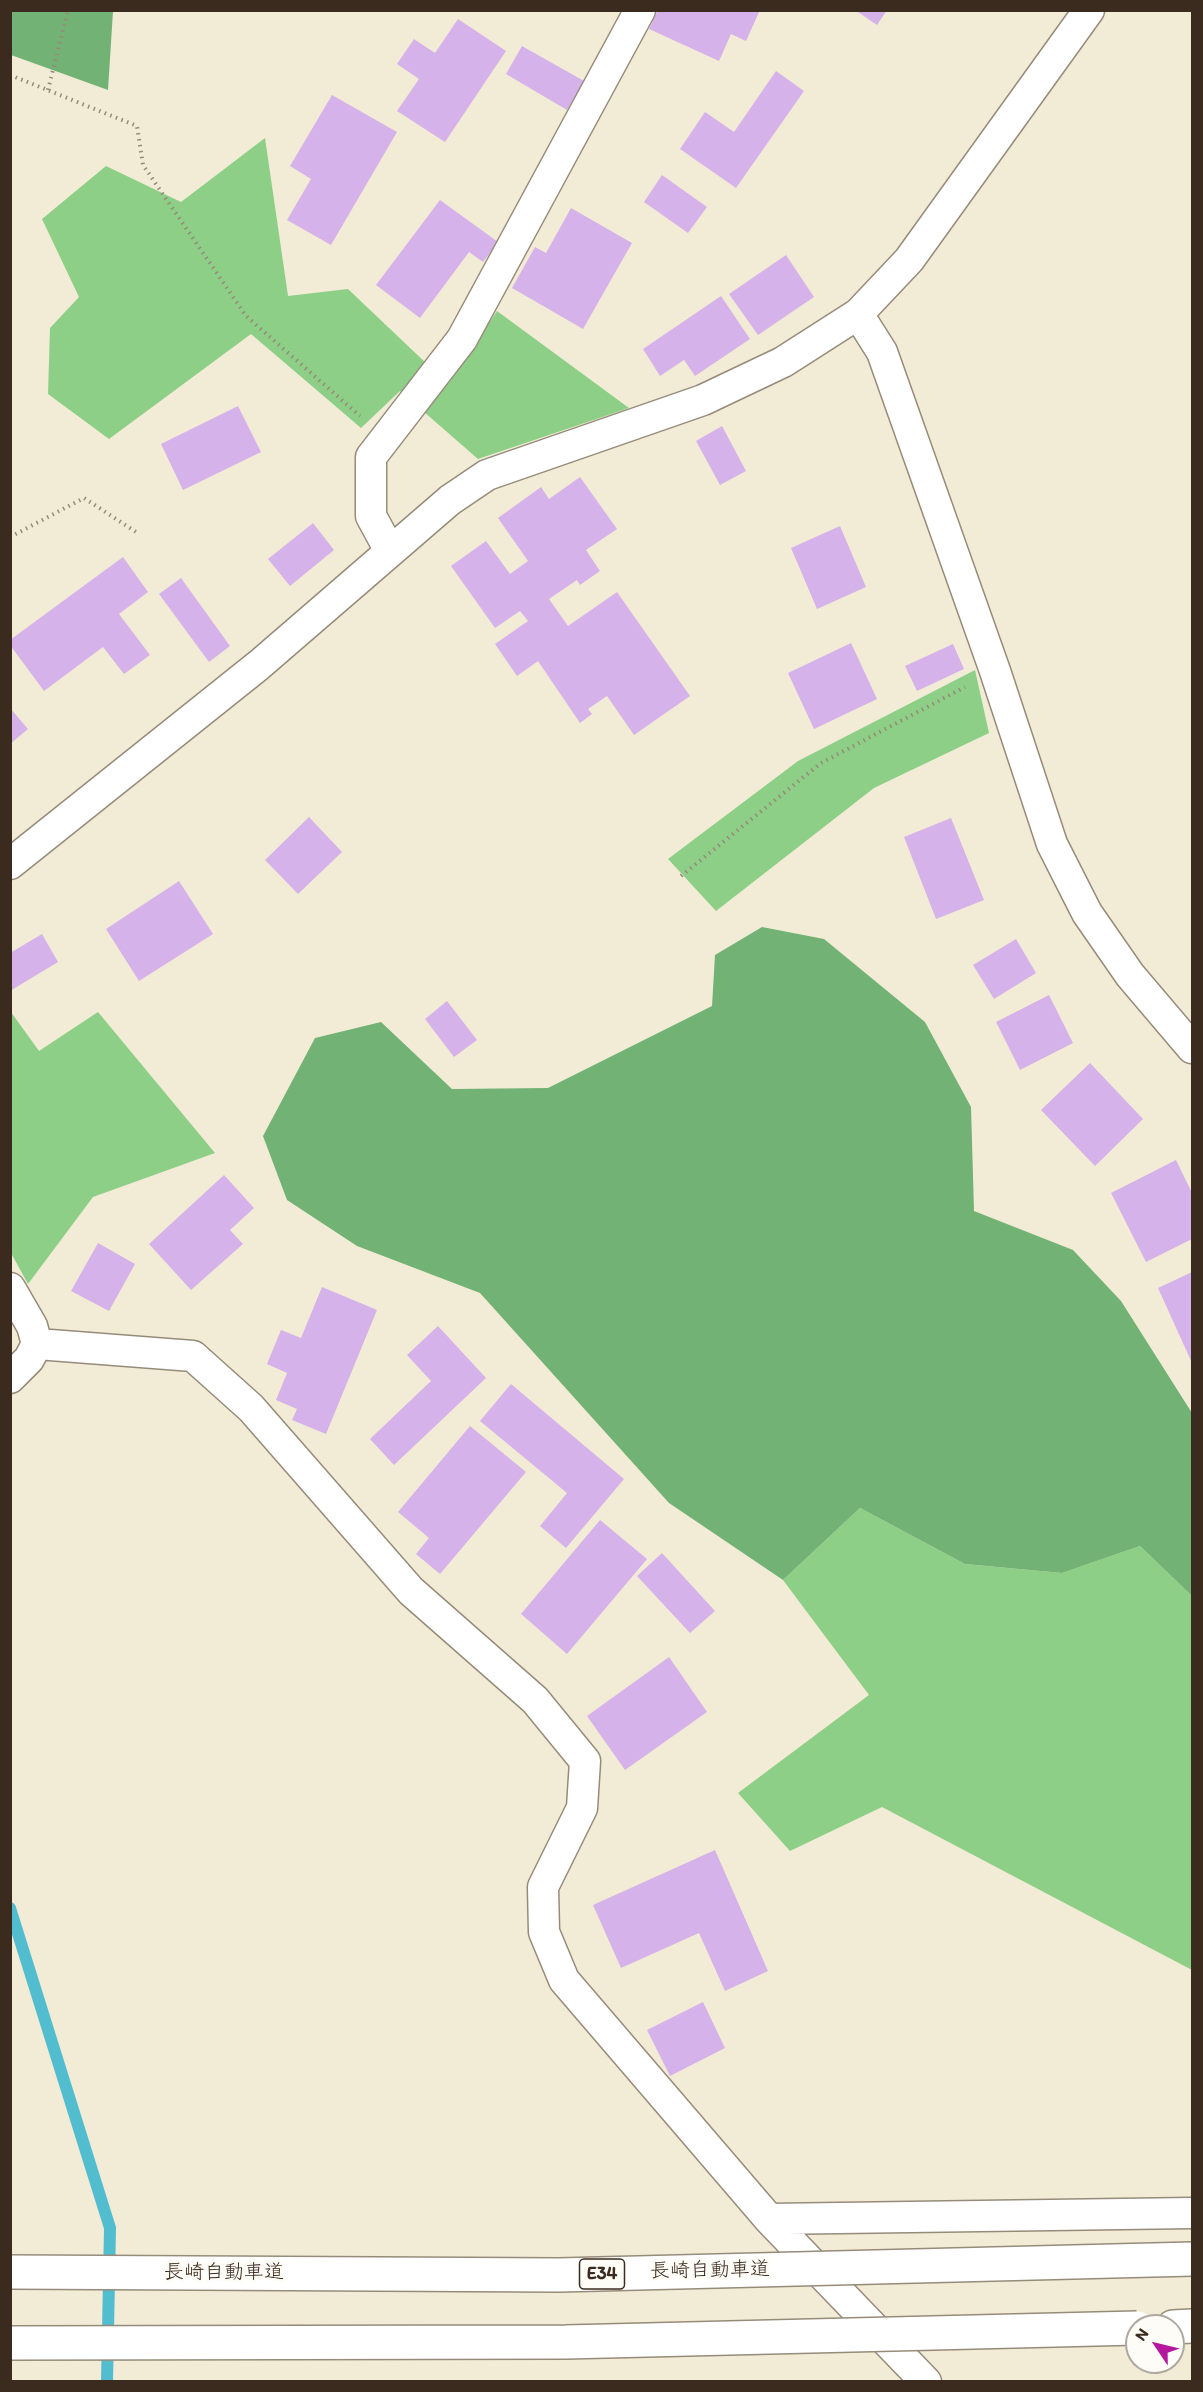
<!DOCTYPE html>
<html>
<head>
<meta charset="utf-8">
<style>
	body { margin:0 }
	#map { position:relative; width:1203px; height:2392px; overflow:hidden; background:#f2ecd6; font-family:Itim,sans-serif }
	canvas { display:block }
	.frame { position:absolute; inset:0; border:12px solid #3b2a1e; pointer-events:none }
	.north { position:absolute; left:1125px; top:2314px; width:60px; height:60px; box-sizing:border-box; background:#fdfcf7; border:2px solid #afa8a0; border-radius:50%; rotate:305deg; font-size:16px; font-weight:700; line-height:24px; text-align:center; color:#3b2a1e }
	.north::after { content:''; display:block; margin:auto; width:21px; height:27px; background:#b5179e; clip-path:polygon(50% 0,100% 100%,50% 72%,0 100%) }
</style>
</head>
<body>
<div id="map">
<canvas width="1203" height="2392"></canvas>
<div class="frame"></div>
<div class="north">N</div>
</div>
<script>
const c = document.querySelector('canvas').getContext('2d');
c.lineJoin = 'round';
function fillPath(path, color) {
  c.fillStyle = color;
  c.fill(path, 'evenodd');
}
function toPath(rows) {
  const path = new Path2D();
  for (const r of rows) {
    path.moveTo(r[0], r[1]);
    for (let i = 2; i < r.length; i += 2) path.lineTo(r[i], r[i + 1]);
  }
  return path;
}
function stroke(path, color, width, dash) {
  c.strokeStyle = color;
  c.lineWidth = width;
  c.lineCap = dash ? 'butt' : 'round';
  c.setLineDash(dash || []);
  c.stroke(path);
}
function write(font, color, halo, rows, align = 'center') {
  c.font = font + ' Itim,"Klee One",sans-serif';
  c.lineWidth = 6;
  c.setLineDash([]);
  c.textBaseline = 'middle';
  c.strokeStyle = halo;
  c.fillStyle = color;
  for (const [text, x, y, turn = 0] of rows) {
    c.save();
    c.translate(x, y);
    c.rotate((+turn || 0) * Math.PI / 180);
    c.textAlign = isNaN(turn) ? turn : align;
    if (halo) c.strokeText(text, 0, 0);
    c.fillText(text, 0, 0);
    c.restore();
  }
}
fillPath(toPath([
	[265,138,288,296,348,289,448,384,497,311,629,408,478,459,400,391,361,428,251,334,109,439,48,394,50,328,79,297,42,219,106,166,181,202],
	[975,670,989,733,874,788,716,911,668,859,798,761],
	[11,1012,39,1051,98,1012,215,1153,93,1197,28,1284,11,1253],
	[860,1508,965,1564,1062,1573,1140,1546,1192,1596,1192,1970,882,1807,790,1851,738,1793,869,1695,783,1580]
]), '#8dcf87');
fillPath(toPath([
	[11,10,113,11,108,90,11,55],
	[762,927,824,939,925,1022,971,1107,974,1211,1073,1250,1121,1301,1192,1413,1192,1596,1140,1546,1062,1573,965,1564,860,1508,783,1580,669,1503,480,1293,357,1246,287,1200,263,1136,315,1038,381,1022,452,1089,548,1088,712,1006,715,955]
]), '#72b274');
stroke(toPath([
	[10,1908,110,2228,107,2382]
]), '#52bdce', 12);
fillPath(toPath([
	[658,10,760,10,746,41,731,34,719,61,649,29],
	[855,10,887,10,877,25],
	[458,19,506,51,445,142,397,111,419,79,397,64,414,39,435,53],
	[522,46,584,81,567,110,506,74],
	[776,71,804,91,736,188,680,149,705,112,734,132],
	[332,95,397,132,331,245,287,220,311,179,290,166],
	[662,175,707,207,688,233,644,202],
	[440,200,498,242,483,262,469,252,420,318,376,285],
	[571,208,632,243,583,329,512,288,535,247,546,253],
	[786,255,814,297,758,335,729,294],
	[721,296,750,339,695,376,684,360,660,376,643,349],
	[238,406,261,452,183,490,161,444],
	[722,426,746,471,720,485,696,441],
	[580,477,617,529,586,550,600,571,580,585,577,580,549,599,568,626,617,592,690,696,634,735,607,696,588,709,592,714,580,723,538,661,517,676,495,644,528,621,520,611,495,628,451,566,486,541,510,574,528,561,498,518,541,487,549,499],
	[313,523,334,550,290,586,268,559],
	[840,526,866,587,817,609,791,548],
	[123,557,148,592,119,614,150,655,124,674,103,647,44,691,10,645,10,640],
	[181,578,230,646,209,662,159,594],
	[851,643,877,699,814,729,788,673],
	[953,644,964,669,917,691,905,666],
	[10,708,28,729,10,744],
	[309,817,342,852,298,894,265,860],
	[951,818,984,900,936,919,904,837],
	[179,881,213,934,139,981,106,929],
	[42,934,58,962,10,991,10,953],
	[1016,939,1036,973,994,999,973,965],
	[1049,995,1073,1043,1020,1070,996,1022],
	[447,1001,477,1040,454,1057,425,1019],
	[1090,1063,1143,1119,1095,1166,1041,1110],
	[1176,1160,1192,1193,1192,1239,1146,1262,1111,1193],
	[224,1175,254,1208,230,1230,243,1244,191,1290,149,1244],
	[98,1243,135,1264,109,1311,71,1291],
	[1192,1272,1192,1363,1158,1288],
	[322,1287,377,1310,326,1434,292,1420,297,1409,276,1400,287,1373,267,1364,281,1330,301,1338],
	[438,1326,486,1378,394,1465,370,1439,431,1381,407,1355],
	[511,1384,624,1479,566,1548,540,1526,567,1493,480,1421],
	[470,1426,526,1472,440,1574,416,1554,429,1538,398,1512],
	[600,1520,647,1559,567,1654,521,1614],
	[662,1553,715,1611,690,1633,637,1576],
	[669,1657,707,1712,625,1770,587,1716],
	[715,1850,768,1971,725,1991,699,1933,621,1968,593,1905],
	[703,2002,725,2048,670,2076,647,2030]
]), '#d5b2e9');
const minor = toPath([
	[858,314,882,352,995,671,1052,844,1087,913,1130,975,1192,1048],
	[390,551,371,516,371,457,462,339,640,10],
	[10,864,259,665,450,500,487,475,703,400,783,362,858,314,909,260,1089,10],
	[10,1288,32,1326,37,1344,29,1359,10,1378],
	[37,1344,193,1356,251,1408,411,1591,535,1700,585,1761,582,1808,543,1887,544,1932,564,1980,769,2219,926,2382],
	[769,2219,1192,2213]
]);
const motorway = toPath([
	[1173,2327,1192,2326]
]);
stroke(minor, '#968b7a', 33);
stroke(motorway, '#968b7a', 36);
stroke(toPath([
	[10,75,137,126,143,165,246,316,360,416],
	[48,90,68,10],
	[10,537,84,498,136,532],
	[681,876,821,763,965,687]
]), '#968b7a', 4, [1.5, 4.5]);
stroke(minor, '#fff', 30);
stroke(motorway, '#fff', 33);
const motorwayBridge = toPath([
	[10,2272,559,2275,1192,2259],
	[10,2343,566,2342,1137,2328]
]);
stroke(motorwayBridge, '#968b7a', 36, []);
stroke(motorwayBridge, '#fff', 33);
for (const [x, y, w] of [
	[602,2274,45]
]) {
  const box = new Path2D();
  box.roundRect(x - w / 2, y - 15, w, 30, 4.5);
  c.fillStyle = '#fdfcf7';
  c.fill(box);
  stroke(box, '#3b2a1e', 1.5);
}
write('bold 18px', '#3b2a1e', null, [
	["E34",602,2274]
]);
write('20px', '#3b2a1e', '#fdfcf7', [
	["長崎自動車道",710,2271,-1],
	["長崎自動車道",224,2273]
]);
</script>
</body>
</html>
